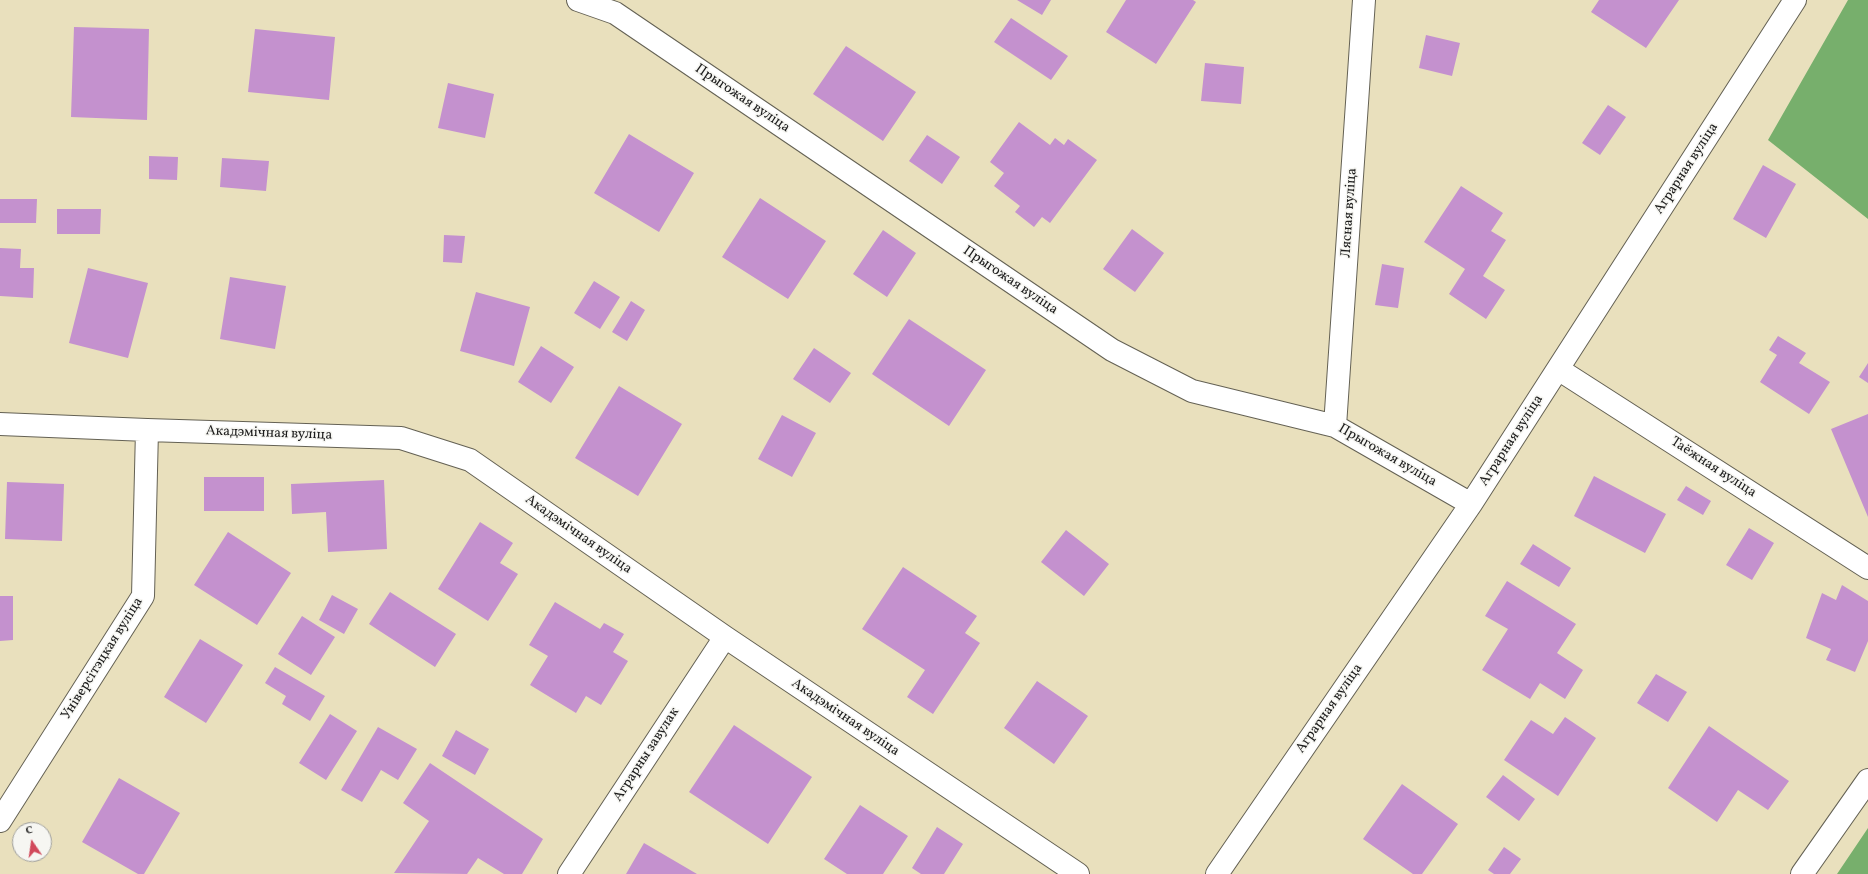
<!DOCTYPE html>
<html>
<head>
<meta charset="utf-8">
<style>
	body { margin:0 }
	#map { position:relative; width:1868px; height:874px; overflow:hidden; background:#e9e0bd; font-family:Vollkorn,serif }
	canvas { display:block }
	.north { position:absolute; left:12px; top:822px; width:40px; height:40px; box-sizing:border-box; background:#f6f6f2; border:1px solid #9f9f9c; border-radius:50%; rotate:347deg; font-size:11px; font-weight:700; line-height:16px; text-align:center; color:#1c1c1c }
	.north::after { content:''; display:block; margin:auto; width:14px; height:18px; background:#d1495b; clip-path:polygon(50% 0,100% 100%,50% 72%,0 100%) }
</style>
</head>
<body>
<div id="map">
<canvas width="1868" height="874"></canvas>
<div class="north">С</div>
</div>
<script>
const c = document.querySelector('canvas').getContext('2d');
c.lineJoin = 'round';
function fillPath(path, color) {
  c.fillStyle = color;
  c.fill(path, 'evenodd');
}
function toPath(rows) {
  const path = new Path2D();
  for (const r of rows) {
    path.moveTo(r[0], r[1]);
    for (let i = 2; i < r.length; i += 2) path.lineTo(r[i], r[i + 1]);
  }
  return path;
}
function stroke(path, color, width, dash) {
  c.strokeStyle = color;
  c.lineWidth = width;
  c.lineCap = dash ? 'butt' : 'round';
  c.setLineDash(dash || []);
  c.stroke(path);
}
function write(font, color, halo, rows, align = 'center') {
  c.font = font + ' Vollkorn,serif';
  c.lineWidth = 3;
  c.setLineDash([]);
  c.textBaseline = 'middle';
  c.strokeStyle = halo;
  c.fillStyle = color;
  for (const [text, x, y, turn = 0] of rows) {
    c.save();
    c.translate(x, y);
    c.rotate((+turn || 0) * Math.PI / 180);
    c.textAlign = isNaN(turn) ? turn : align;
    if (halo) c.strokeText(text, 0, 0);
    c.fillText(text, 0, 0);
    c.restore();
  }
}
fillPath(toPath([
	[1848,0,1868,0,1868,219,1768,140],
	[1868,828,1868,874,1837,874]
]), '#77af6c');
fillPath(toPath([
	[1017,0,1051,0,1042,15],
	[1126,0,1193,0,1196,2,1156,64,1106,32],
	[1599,0,1679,0,1646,48,1591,12],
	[1011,18,1068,56,1051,80,994,42],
	[74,27,149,29,147,120,71,117],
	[255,29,335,37,329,100,248,92],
	[1426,35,1460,43,1452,76,1419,68],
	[846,46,916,92,883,141,813,94],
	[1205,63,1244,67,1241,104,1201,101],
	[448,83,494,94,485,138,438,128],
	[1608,105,1626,117,1600,155,1582,143],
	[1019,122,1050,145,1055,138,1064,145,1068,139,1097,160,1050,223,1042,217,1034,227,1015,212,1020,206,994,186,1004,173,990,162],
	[629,134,694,173,659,232,594,193],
	[927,135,960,157,942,184,909,161],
	[149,156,178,157,177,180,149,179],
	[222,158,269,161,266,191,220,187],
	[1763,165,1796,184,1766,238,1733,219],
	[1461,186,1503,213,1491,231,1506,240,1483,276,1505,290,1486,319,1449,294,1465,269,1424,242],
	[760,198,826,241,788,299,722,257],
	[0,199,37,199,36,223,0,223],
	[57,209,101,209,100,234,57,234],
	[1132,229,1164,253,1135,292,1103,269],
	[883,230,916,253,887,297,853,274],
	[444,235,465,236,462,263,443,262],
	[0,248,21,249,20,268,34,268,33,298,0,296],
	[1382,264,1404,268,1398,308,1375,305],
	[88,268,148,283,128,358,69,343],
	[230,277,286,286,275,349,220,339],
	[594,281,620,297,600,329,574,313],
	[476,292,530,307,514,366,460,351],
	[631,301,645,310,627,341,612,332],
	[909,319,986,370,949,426,872,374],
	[1778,336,1806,353,1799,363,1830,382,1809,414,1760,382,1777,355,1769,350],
	[541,346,574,367,551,403,518,382],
	[814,348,851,373,830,403,793,379],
	[1868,363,1868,383,1859,377],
	[619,386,682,424,638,496,575,458],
	[1868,414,1868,517,1831,429],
	[782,415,816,433,792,477,758,459],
	[1594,476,1666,514,1645,553,1574,516],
	[204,477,264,477,264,511,204,511],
	[384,480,387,549,328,552,326,512,292,514,291,484],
	[7,482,64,484,62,541,5,539],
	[1686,486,1711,501,1703,515,1677,500],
	[480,522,513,543,500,563,518,574,488,621,438,589],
	[1749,528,1774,543,1752,580,1726,565],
	[1066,530,1109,564,1084,596,1041,562],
	[228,532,291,573,257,625,194,585],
	[1533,544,1571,568,1559,587,1520,564],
	[903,567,977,616,965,633,980,643,933,714,907,697,925,670,862,629],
	[1507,581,1576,624,1557,653,1583,670,1565,699,1540,683,1530,699,1482,670,1508,629,1485,616],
	[1842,585,1868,601,1868,641,1855,672,1826,660,1831,649,1806,638,1822,593,1836,600],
	[390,592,456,634,435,667,369,624],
	[332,595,358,609,344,634,319,620],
	[0,596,13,596,13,640,0,641],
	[555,602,600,629,604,623,624,634,613,652,628,661,601,705,586,696,576,713,530,685,548,656,529,645],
	[302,616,335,637,311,675,278,654],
	[200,639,243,665,206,723,164,697],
	[275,667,325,696,310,721,282,704,286,696,265,683],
	[1656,674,1687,692,1668,722,1637,703],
	[1037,681,1088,716,1054,764,1004,728],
	[330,714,357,731,326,780,299,763],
	[1565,717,1596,738,1558,796,1504,760,1531,720,1553,734],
	[734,725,812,777,768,844,689,792],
	[1709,726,1789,781,1768,810,1738,790,1717,822,1668,788],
	[378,727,417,749,398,780,381,770,362,802,341,790],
	[456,730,489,749,475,775,442,756],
	[430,763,543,839,522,874,504,874,478,858,467,874,394,873,429,821,403,803],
	[1503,775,1535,799,1519,821,1486,797],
	[119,778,180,813,144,874,138,874,82,842],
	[1402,784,1458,824,1422,874,1413,874,1363,839],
	[860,805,908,836,883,874,847,874,824,859],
	[937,827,963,844,944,874,921,874,912,868],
	[644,843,697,874,626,874],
	[1504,847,1521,859,1510,874,1494,874,1488,870]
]), '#c491ce');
const minor = toPath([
	[578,0,615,13,1112,350,1192,391,1335,426,1471,504],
	[1558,369,1868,568],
	[0,424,147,430,401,438,470,460,725,637,1078,874],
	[1335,426,1364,0],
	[0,821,143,596,147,430],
	[569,874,725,637],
	[1217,874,1471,504,1795,0],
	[1802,874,1868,780]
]);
stroke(minor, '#646154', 24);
stroke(minor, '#fff', 22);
write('14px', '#1c1c1c', '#f6f6f2', [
	["Прыгожая вуліца",742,99,34],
	["Аграрная вуліца",1687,169,-57],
	["Лясная вуліца",1350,213,-86],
	["Прыгожая вуліца",1010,281,34],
	["Акадэмічная вуліца",269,434,2],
	["Аграрная вуліца",1512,441,-57],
	["Прыгожая вуліца",1387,456,30],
	["Таёжная вуліца",1713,468,33],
	["Акадэмічная вуліца",578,535,35],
	["Універсітэцкая вуліца",103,659,-58],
	["Аграрная вуліца",1330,709,-55],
	["Акадэмічная вуліца",845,718,34],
	["Аграрны завулак",647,755,-57]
]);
</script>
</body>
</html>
